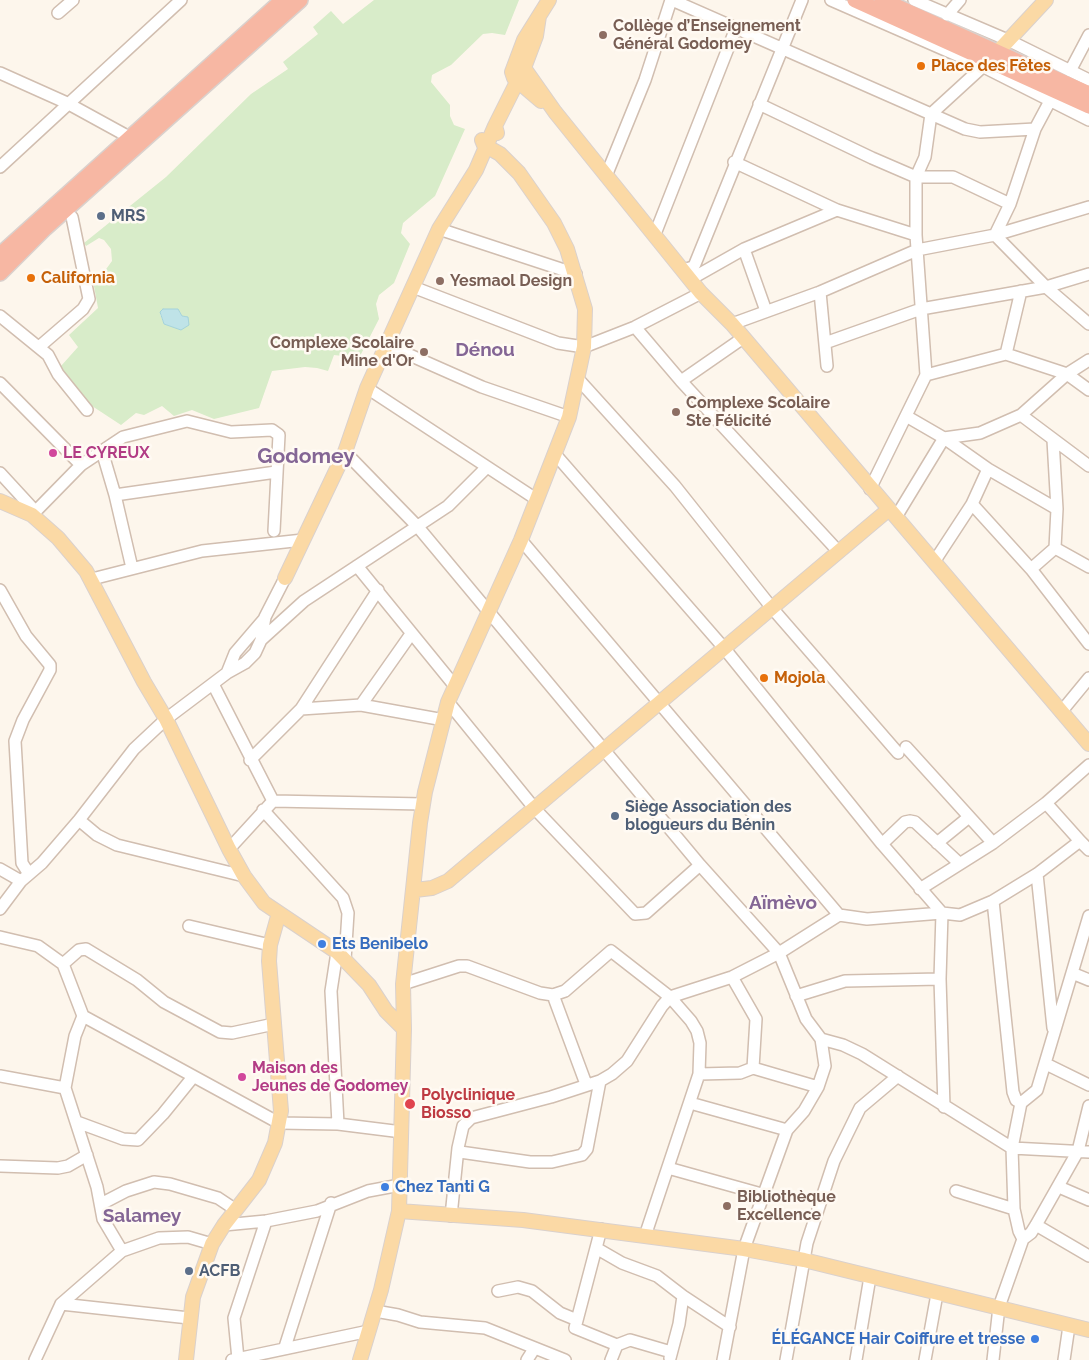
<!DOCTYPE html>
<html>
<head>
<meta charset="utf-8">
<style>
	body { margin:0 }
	canvas { display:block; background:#fdf6ec }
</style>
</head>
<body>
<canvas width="1089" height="1360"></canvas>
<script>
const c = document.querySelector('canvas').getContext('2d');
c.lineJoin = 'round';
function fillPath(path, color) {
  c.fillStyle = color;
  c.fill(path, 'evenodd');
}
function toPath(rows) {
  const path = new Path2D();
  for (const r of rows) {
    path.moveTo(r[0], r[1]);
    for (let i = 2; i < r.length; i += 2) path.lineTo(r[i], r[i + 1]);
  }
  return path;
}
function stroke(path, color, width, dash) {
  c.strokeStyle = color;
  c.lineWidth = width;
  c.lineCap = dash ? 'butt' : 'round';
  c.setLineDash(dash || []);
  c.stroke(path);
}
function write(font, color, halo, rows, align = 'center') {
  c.font = font + ' Raleway,sans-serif';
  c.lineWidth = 5;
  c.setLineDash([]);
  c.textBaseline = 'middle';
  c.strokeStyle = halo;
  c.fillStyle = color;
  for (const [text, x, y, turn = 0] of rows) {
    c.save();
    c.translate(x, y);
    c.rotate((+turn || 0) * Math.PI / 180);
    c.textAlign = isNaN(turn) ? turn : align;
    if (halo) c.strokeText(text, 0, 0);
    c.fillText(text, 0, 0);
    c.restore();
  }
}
fillPath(toPath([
	[374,0,519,0,505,35,492,33,483,34,451,65,432,75,431,82,450,105,450,116,454,125,465,129,435,196,403,223,401,233,410,244,394,283,379,295,376,304,379,319,359,358,334,355,328,371,317,368,305,367,272,371,259,408,214,419,192,410,174,416,162,406,144,415,136,413,121,425,89,404,71,384,61,366,78,347,69,335,98,308,92,275,104,272,112,261,111,249,104,240,99,238,86,246,84,243,166,177,251,94,288,69,283,62,318,34,313,27,331,11,343,24],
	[179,311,182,316,186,316,180,329,164,324,160,314]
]), '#d8ecc9');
const water = toPath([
	[163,309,178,309,182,316,188,317,189,325,181,330,164,324,160,312,163,309]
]);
fillPath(water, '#bfe3e8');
stroke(water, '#a5d3da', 1);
const minor = toPath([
	[672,0,965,129,980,132,1035,129],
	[831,0,982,66,1089,120],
	[914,0,1010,41,1089,80],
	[58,13,73,0],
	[947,15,960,0],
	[1070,71,1089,35],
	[0,73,67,103,129,137],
	[759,104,872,158,916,177,953,177,1010,204],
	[734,162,837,210,916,235],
	[0,167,181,0],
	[606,176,645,80,671,0],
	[439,229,576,274],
	[655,234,736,28],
	[995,235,1010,204,1035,129,1051,99],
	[995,235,1046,287,1089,324],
	[744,249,766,311],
	[683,270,693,267,695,264,802,0],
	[691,279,744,249,837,210],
	[413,287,558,343,584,347,635,327,701,293],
	[820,292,827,366],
	[0,316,48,355,58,374,87,410],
	[732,324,820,292,917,250,995,235,1089,207],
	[635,327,681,381,838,551],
	[825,343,921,309,1046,287,1089,274],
	[387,345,482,387,569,417],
	[39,347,83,309,89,299,72,217],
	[1006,354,1021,291],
	[926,375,1006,354,1067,374,1089,390],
	[579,380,675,486,772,608,898,753],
	[681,381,743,338],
	[0,383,81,465],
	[367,388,536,499],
	[1021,415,1089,466],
	[906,416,944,438,988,469,1057,509],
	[102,451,115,495,132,568],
	[345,452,418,527,700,865,779,953,806,1019,821,1039,843,1045,862,1054,1012,1148,1089,1152],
	[555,454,724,648,882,844,942,913,940,979,944,1107],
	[0,473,35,511],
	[870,489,926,375,916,235,916,177,925,157,931,114,990,60],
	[115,495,276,472],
	[972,504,1031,569,1089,644],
	[32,515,81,465,123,437,187,421,231,432,272,430,279,435,274,531],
	[896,517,944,438,980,433,1021,415,1067,374,1089,360],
	[521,540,839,915],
	[1055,548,1089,567],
	[934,562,972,504,988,469],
	[357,566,454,685],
	[1031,569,1055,548,1057,509,1053,440],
	[92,579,202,551,303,540],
	[0,590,26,636,50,665,50,670,23,720,15,741,22,863,29,874],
	[261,640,304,601,448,506,487,467],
	[227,673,235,653,265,618],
	[213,684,273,801],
	[448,702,535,809,635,914,646,913,700,865],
	[361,705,411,634],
	[301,709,361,705,444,720],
	[1061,712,1089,678],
	[906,747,993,843],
	[250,760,301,709,378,590],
	[1046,803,1080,841],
	[263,810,343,898,348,913,345,960],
	[79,820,97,835,117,845,244,876],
	[937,843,969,817],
	[882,844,905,822,910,821,915,822,959,863],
	[229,849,273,801,423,804],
	[0,869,21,881],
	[1037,874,1053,1028],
	[920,889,993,843,1046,803,1089,765],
	[993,901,1013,1092,1016,1100,1021,1103],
	[0,909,21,881,42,863,79,820,134,749,166,719,227,673,245,663,255,653,261,640,265,617,285,578],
	[189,926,270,945],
	[0,937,38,946,63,964,83,1016,279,1123,338,1124,402,1132],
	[337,952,331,991,338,1124],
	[63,964,79,950,86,949,137,980,164,1002,220,1032,232,1033,274,1024],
	[1072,973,1089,980],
	[732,977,756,1019,753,1068],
	[403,984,459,966,467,966,540,993,553,995,565,991,611,951,670,997,691,1021,697,1031,700,1043,699,1074,645,1236],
	[553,995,586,1084],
	[796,996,845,981,940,979],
	[83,1016,75,1036,65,1088,97,1187,103,1219,122,1251],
	[1046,1064,1089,1085],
	[699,1074,740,1073,753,1068,818,1087],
	[0,1076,65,1088],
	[690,1103,787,1130],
	[1021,1103,1037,1090,1089,916],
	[77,1122,123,1139,138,1140,163,1114,193,1077],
	[460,1152,530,1162,552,1162,582,1155,587,1149,600,1081],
	[0,1166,58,1168,68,1166,87,1155],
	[668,1168,765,1195],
	[1059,1187,1089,1200],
	[956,1191,1014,1209],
	[101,1204,126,1191,154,1182,170,1184,218,1198,236,1210],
	[451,1216,458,1148,463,1126,471,1118,551,1097,600,1081,612,1074,627,1061,662,1006,670,997,732,977,779,953,839,915,867,919,942,913,960,915,993,901,1037,874,1080,841,1089,850],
	[224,1225,266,1221,317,1211,368,1191,400,1185],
	[1036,1225,1089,1256],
	[601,1229,575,1328,617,1345,630,1340,671,1352],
	[1023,1239,1031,1233,1036,1225,1078,1151,1089,1106],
	[596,1248,622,1263,657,1276,683,1296,730,1327],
	[498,1291,518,1287,532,1291,560,1313,577,1320],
	[61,1304,189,1318],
	[375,1311,398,1315,420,1322,485,1328,565,1360],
	[285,1347,331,1203],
	[670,1358,679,1324,683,1296],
	[238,1359,234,1318,266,1221],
	[35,1360,61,1304,122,1251,159,1238,188,1237,212,1244],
	[232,1360,369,1331],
	[527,1360,534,1349],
	[611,1360,617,1345],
	[723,1360,744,1249,787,1130,804,1111,818,1087,825,1066,821,1039],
	[786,1360,807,1243,834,1161,860,1108,898,1076],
	[856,1360,870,1277],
	[925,1360,937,1294],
	[993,1360,999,1307,1023,1239,1019,1231,1014,1209,1012,1148,1021,1103],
	[1064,1360,1069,1326]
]);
const major = toPath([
	[991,59,1046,0],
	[524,68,555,112,701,293,732,324,1089,744],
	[541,101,514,78,512,72,524,40,549,0],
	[497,133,495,126,524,68,536,36,539,16],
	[0,501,32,515,58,538,86,571,144,682,166,719,229,849,244,876,264,903,337,952,369,985,386,1011,404,1029,399,1211,381,1290,360,1360],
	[285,578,345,452,367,388,439,229,476,170,495,126],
	[415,890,432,888,448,881,888,510],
	[404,1029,403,984,420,823,425,792,448,702,521,540,569,417,584,347,585,309,567,249,554,223,519,173,500,154,484,145,482,140],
	[399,1211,523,1220,744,1249,804,1260,1089,1330],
	[186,1360,193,1297,212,1244,224,1225,259,1180,275,1143,281,1111,269,961,270,945,279,913]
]);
const highway = toPath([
	[855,0,1089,106],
	[882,0,1089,94],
	[0,255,283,0],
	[0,273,45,228,300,0]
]);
stroke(minor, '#d1beb0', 14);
stroke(major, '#dad1cd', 16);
stroke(highway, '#dad1cd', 18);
stroke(minor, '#fff', 11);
stroke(major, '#fbd9a5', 14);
stroke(highway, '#f7b7a3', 15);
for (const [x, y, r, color] of [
	[603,35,5,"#8d6e63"],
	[921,66,5,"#e8710a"],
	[101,216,5,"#5c6f8a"],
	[31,278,5,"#e8710a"],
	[440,281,5,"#8d6e63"],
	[424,352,5,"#8d6e63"],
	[676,412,5,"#8d6e63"],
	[53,453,5,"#d1479c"],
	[764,678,5,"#e8710a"],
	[615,816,5,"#5c6f8a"],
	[322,944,5,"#3f7fe0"],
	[242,1077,5,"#d1479c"],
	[410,1104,6,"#e0444e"],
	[385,1187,5,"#3f7fe0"],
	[727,1206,5,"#8d6e63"],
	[189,1271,5,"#5c6f8a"],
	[1035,1339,5,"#3f7fe0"]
]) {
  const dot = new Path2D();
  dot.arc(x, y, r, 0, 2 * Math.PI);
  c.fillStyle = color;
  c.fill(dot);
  stroke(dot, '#fffaf3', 2);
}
write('bold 16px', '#785e54', '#fffaf3', [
	["Collège d’Enseignement",613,26],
	["Général Godomey",613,44],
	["Yesmaol Design",450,281],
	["Complexe Scolaire",414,343,"right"],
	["Mine d'Or",414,361,"right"],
	["Complexe Scolaire",686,403],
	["Ste Félicité",686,421],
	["Bibliothèque",737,1197],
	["Excellence",737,1215]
], 'left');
write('bold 16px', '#c56008', '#fffaf3', [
	["Place des Fêtes",931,66],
	["California",41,278],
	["Mojola",774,678]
], 'left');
write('bold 16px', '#4e5e75', '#fffaf3', [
	["MRS",111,216],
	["Siège Association des",625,807],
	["blogueurs du Bénin",625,825],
	["ACFB",199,1271]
], 'left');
write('bold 16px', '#b23c85', '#fffaf3', [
	["LE CYREUX",63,453],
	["Maison des",252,1068],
	["Jeunes de Godomey",252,1086]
], 'left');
write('bold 16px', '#366cbe', '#fffaf3', [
	["Ets Benibelo",332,944],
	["Chez Tanti G",395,1187],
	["ÉLÉGANCE Hair Coiffure et tresse",1025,1339,"right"]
], 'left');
write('bold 16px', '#be3a42', '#fffaf3', [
	["Polyclinique",421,1095],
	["Biosso",421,1113]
], 'left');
write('bold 19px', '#846695', '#fffaf3', [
	["Dénou",485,350],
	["Aïmèvo",783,903],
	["Salamey",142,1216]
]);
write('bold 21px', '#846695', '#fffaf3', [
	["Godomey",306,457]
]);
</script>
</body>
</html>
